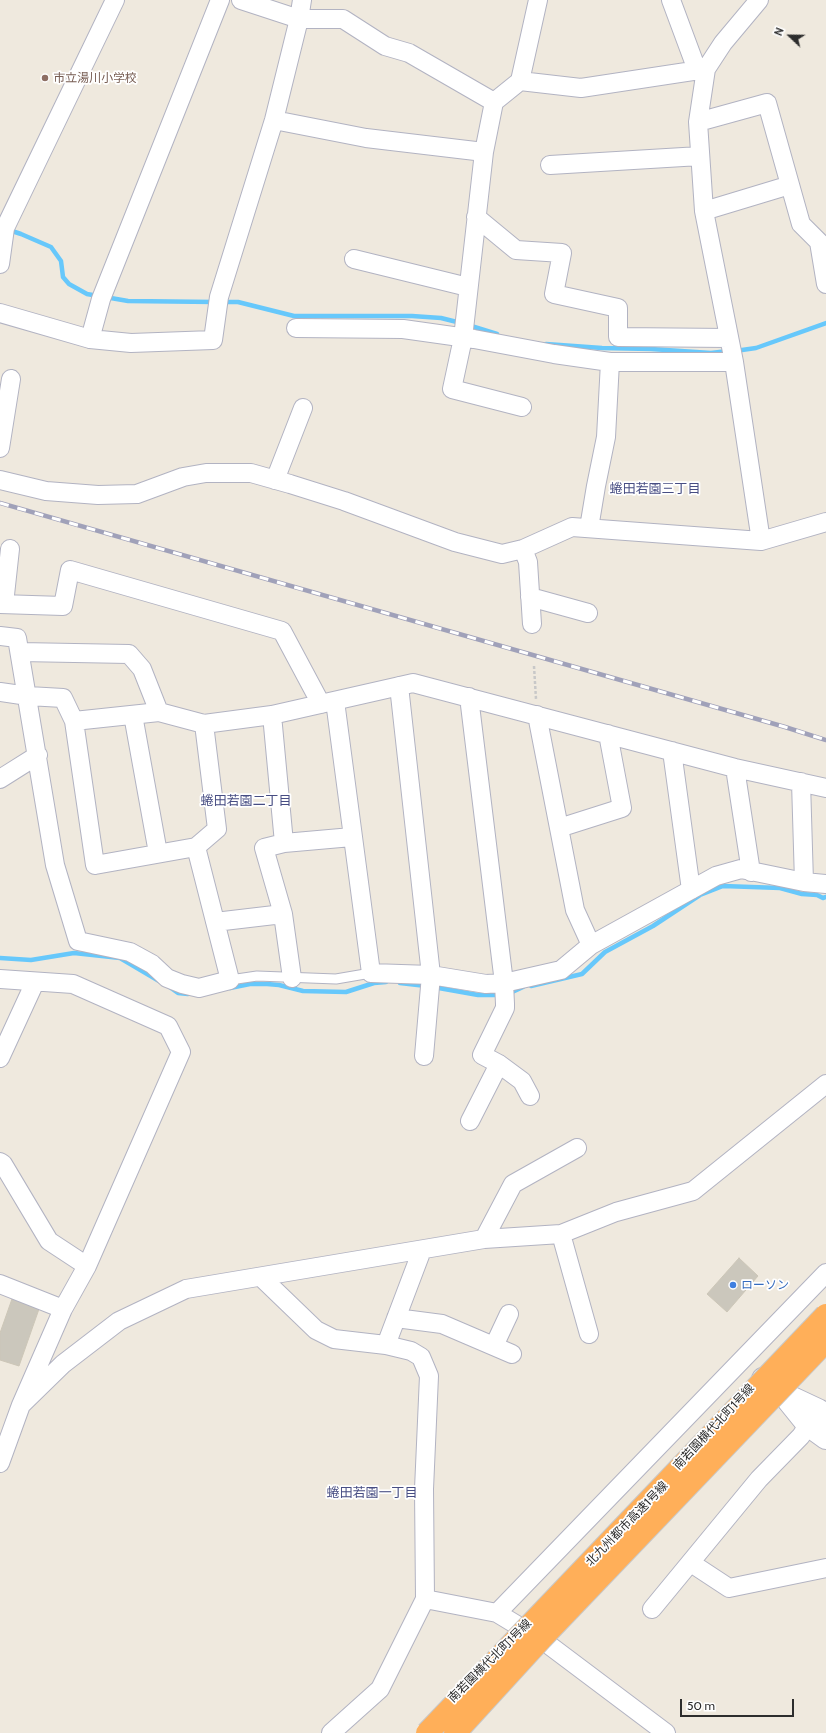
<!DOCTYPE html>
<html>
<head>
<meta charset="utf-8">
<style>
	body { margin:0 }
	#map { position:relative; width:826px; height:1733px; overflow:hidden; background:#efe9de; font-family:Cabin,sans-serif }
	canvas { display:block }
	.north { position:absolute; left:770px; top:16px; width:40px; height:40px; -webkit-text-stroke:3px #fff; paint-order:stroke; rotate:292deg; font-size:11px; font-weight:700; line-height:16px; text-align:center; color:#2d2d2d }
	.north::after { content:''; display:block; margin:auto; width:14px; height:18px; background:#2d2d2d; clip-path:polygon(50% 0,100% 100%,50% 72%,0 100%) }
	.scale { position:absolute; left:680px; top:1699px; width:114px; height:18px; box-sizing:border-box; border:2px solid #2d2d2d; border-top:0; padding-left:5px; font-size:12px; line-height:14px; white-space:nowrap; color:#2d2d2d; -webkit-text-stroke:3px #fff; paint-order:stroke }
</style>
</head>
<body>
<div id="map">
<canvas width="826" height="1733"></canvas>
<div class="north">N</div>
<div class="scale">50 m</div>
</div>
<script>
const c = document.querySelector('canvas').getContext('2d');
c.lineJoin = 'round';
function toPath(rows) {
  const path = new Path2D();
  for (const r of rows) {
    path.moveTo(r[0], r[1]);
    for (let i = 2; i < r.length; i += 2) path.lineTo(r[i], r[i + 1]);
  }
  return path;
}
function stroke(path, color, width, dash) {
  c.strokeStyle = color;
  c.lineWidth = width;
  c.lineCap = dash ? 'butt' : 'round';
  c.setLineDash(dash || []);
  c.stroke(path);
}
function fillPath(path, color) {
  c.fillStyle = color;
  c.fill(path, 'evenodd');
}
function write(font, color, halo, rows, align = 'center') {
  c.font = font + ' Cabin,"Noto Sans JP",sans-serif';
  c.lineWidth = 3.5;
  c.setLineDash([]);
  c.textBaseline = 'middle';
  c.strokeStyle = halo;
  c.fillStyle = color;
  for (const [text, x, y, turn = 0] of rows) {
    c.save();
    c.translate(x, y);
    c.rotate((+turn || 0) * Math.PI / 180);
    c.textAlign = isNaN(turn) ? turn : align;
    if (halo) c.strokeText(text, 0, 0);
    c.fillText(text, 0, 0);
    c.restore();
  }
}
stroke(toPath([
	[9,230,21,234,51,247,61,261,63,277,69,284,87,294,98,296],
	[105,297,128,301,215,302],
	[223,302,238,302,294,316,412,316,441,318,461,323],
	[468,325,497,334],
	[546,344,602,348,651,349,711,353,728,351],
	[735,351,756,348,826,323],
	[0,958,31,960,74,953,120,958,159,981],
	[400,983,426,986],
	[531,986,582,974,605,952,653,926,700,895,723,886,780,888,802,894,817,895,823,898,826,897],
	[433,987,478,995,501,995],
	[171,988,178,993,188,994],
	[230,988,250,984,267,984,279,985,303,991,346,992,374,983,386,982],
	[508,994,523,987]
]), '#67c8fb', 4.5);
const building = toPath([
	[739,1258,758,1276,727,1312,707,1294,739,1258],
	[12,1299,39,1309,19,1366,0,1360,0,1333,12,1299]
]);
fillPath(building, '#cbc7bc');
stroke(building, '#ccc6b7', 1);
const lane = toPath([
	[230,980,257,976,336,979,371,973]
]);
const street = toPath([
	[241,0,299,19,343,19,385,46,409,53,494,102],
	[671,0,697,70],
	[759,0,723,43,706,69,698,122,704,211,734,362,761,541],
	[520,81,581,88,706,69],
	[274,120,366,138,484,152],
	[698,122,767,103,801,224,819,242,826,284],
	[550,165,700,156],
	[704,211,790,185],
	[476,217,516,250,562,253,554,294,618,308,618,337,729,338],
	[354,259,468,287],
	[0,264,5,228,115,0],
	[0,313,90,339,131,343,213,340,219,297,274,120,299,19,302,0],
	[296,328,403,329,474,339,554,354,610,362,734,362],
	[90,339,101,299,220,0],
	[522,407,452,389,463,338,484,152,494,102,520,81,538,0],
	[0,448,11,379],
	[0,480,46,491,98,495,137,494,183,477,206,473,251,473,290,484,344,501,455,542,502,554,523,549,572,527,761,541,826,522],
	[275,480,303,408],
	[589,528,596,486,606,437,610,362],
	[523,549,528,562,532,624],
	[530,597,588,613],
	[0,604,63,606,70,570,282,631,321,704],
	[4,604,10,549],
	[0,636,17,638,55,865,78,941,130,952,152,964,167,978,182,984,199,988,230,980,196,847,217,829,204,724],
	[20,652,129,654,142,669,159,712],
	[399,686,431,975,424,1056],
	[0,692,28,696,63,698,74,721,159,712,204,724,272,715,413,683,735,768,826,788],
	[469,697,504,983,505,1004,505,1008,482,1055,499,1064,522,1081,530,1096],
	[335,701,371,973,431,975,486,984,504,983,561,970,591,945,716,876,741,869,804,882,826,884],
	[133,715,158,853],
	[272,715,284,843],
	[537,715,575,910,591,945],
	[74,721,95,865,196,847],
	[672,751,691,890],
	[735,768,751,872],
	[0,779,38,755],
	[801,782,804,882],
	[559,828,622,808,608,734],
	[215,922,283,914],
	[292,978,283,914,264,848,284,843,352,837],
	[0,979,73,984,168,1026,181,1052,87,1266,63,1309,21,1405,0,1463],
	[0,1058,35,982],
	[470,1121,499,1064],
	[0,1162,3,1164,49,1241,87,1266],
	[561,1234,589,1334],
	[484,1239,513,1184,577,1148],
	[261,1277,316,1330,334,1339,386,1345],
	[0,1284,63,1309],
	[396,1318,442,1324,512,1354],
	[494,1346,509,1314],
	[21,1405,63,1364,119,1321,186,1289,484,1239,561,1234,616,1212,693,1191,826,1084],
	[691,1563,729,1588,826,1568],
	[425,1599,497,1613,545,1642,666,1733],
	[652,1609,759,1479,801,1436,808,1425],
	[497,1613,826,1273],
	[331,1733,380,1689,425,1599,424,1489,429,1376,421,1357,411,1351,386,1345,422,1250]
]);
const secondary = toPath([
	[763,1379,783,1394,808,1425,826,1438],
	[786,1395,818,1410,826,1415]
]);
stroke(lane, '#b2b3c2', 11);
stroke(street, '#b2b3c2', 20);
stroke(secondary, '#b2b3c2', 24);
stroke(toPath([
	[534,666,536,699]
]), '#c8c8c8', 2.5, [3, 2]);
stroke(lane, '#fff', 9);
stroke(street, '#fff', 18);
stroke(secondary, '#fff', 22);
const rail = toPath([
	[0,503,785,727,826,740]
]);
stroke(rail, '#a0a1b9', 4.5);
stroke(rail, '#fff', 3, [9]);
const highwayBridge = toPath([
	[427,1733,826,1315],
	[455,1733,541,1639,826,1341]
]);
stroke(highwayBridge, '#c8c8c8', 24, []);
stroke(highwayBridge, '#ffaf59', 22);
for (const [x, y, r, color] of [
	[45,78,4,"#8d6e63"],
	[733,1285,4,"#3f7fe0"]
]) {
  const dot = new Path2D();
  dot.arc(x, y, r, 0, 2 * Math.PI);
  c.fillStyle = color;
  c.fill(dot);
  stroke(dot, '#fff', 1.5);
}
write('12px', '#785e54', '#fff', [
	["市立湯川小学校",53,78]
], 'left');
write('12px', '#366cbe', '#fff', [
	["ローソン",741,1285]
], 'left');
write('12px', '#2d2d2d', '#fff', [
	["南若園横代北町1号線",714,1427,-47],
	["北九州都市高速1号線",627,1524,-46],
	["南若園横代北町1号線",490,1661,-45]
]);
write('13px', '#474d83', '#fff', [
	["蜷田若園三丁目",655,489],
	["蜷田若園二丁目",246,801],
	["蜷田若園一丁目",372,1493]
]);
</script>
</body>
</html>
